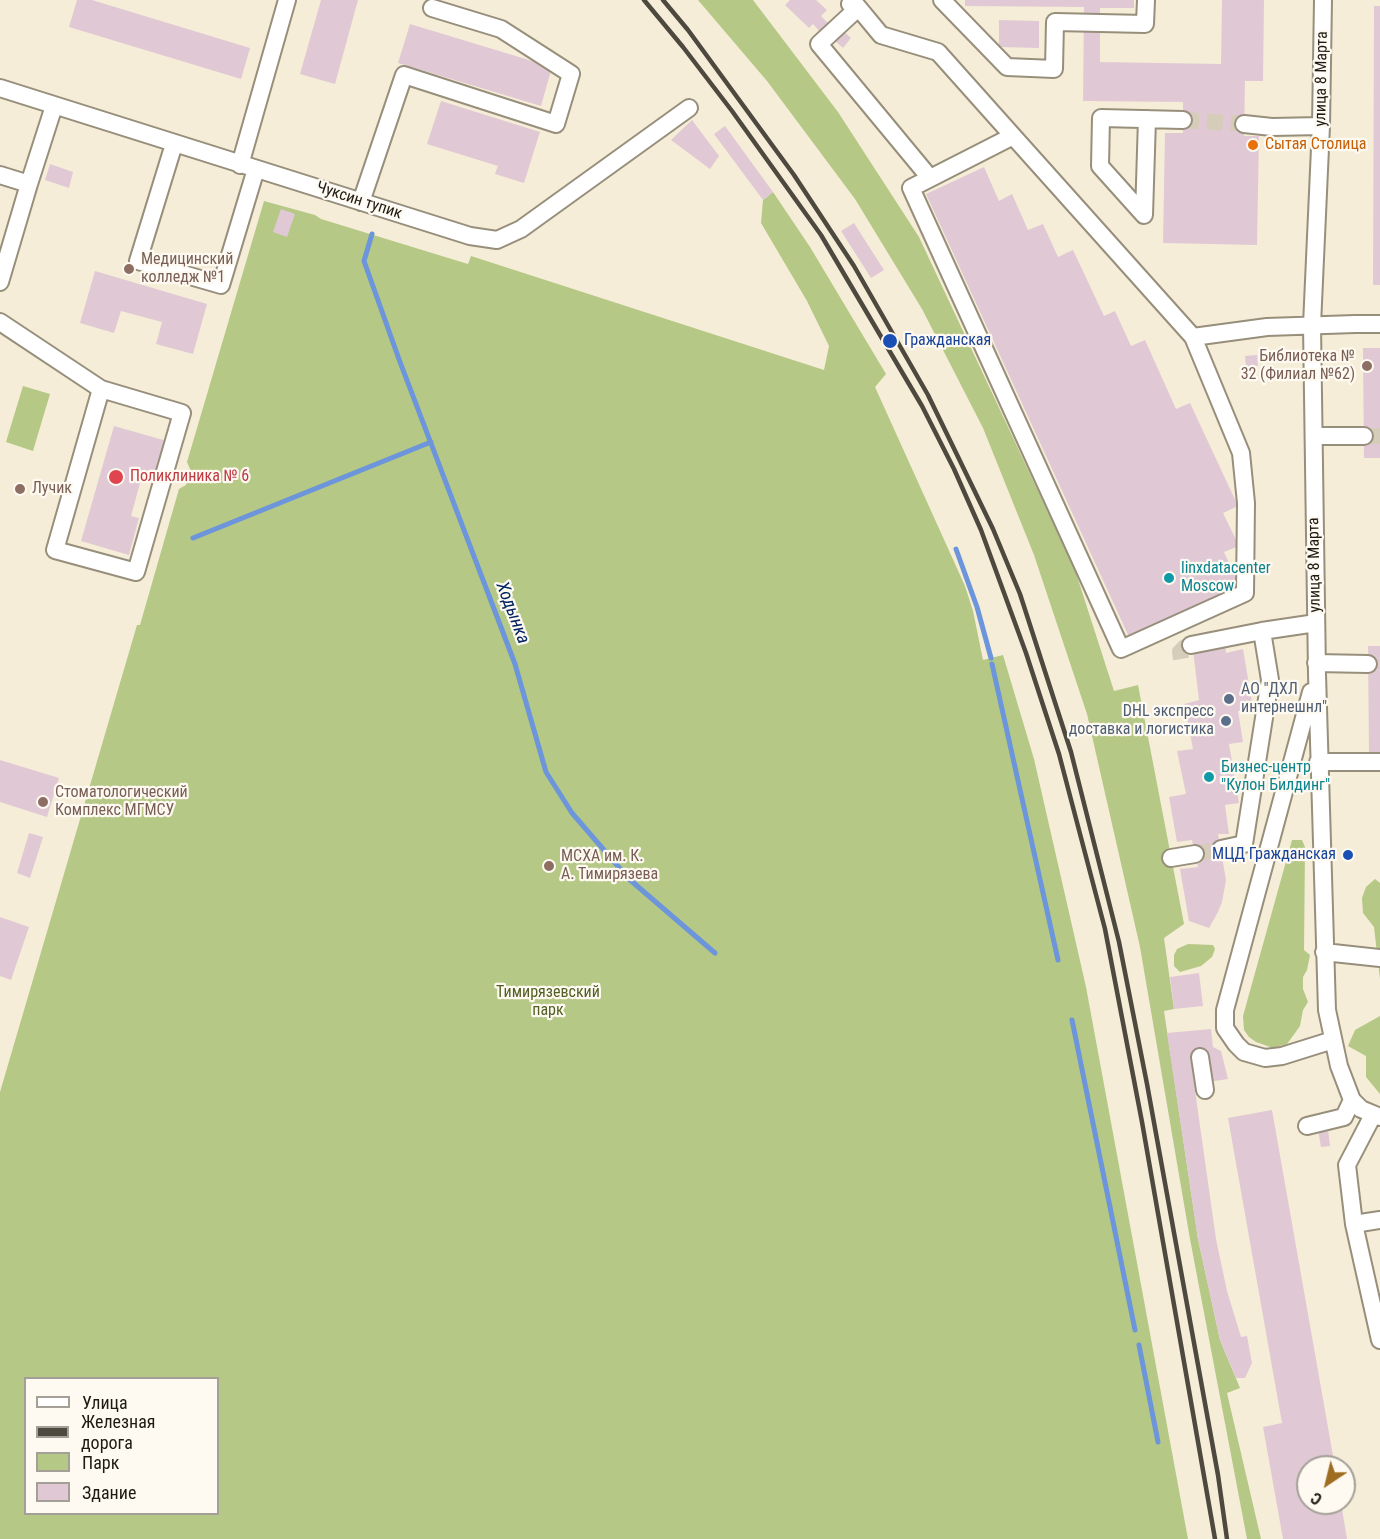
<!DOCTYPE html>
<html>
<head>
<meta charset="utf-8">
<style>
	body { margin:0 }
	#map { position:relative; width:1380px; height:1539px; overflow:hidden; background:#f5edd7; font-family:"Roboto Condensed",sans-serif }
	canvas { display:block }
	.legend { position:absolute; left:24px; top:1377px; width:195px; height:138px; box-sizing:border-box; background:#fefaf2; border:2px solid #a4a098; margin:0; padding:8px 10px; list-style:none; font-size:18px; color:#1d1a12 }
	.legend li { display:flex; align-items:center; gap:12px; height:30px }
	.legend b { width:30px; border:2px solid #a4a098 }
	.north { position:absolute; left:1296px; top:1455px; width:60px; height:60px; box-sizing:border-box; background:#fefaf2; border:2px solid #a4a098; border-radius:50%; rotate:215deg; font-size:16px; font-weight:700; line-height:24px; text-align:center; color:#1d1a12 }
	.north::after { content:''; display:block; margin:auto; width:21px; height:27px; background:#9e6d21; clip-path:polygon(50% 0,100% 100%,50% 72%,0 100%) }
</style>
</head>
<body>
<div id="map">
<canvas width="1380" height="1539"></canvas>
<ul class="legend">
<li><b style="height:8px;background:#fff"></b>Улица</li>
<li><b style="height:8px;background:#4e493e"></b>Железная дорога</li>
<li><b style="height:16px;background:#b5c885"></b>Парк</li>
<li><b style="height:16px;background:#e0c9d5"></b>Здание</li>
</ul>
<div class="north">С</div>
</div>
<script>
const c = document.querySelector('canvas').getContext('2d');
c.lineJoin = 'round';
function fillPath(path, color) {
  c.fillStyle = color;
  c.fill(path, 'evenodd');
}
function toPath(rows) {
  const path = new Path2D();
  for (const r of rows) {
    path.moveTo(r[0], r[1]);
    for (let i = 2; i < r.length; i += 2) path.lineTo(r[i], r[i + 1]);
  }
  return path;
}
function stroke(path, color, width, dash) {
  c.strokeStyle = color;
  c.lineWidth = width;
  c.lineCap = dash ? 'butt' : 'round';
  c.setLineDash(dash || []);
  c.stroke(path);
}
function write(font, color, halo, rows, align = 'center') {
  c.font = font + ' "Roboto Condensed",sans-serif';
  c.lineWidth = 4.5;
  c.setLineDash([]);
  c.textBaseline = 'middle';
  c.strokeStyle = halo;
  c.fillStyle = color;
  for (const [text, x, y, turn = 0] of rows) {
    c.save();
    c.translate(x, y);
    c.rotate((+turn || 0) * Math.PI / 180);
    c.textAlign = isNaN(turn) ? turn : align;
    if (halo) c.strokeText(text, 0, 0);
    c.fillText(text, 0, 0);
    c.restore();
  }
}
fillPath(toPath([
	[698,0,753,0,838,112,919,237,1075,570,1114,691,1138,685,1184,924,1164,938,1174,1009,1164,1011,1198,1239,1220,1340,1240,1388,1227,1393,1261,1539,1247,1539,1190,1239,1140,947,1087,714,1034,555,983,428,922,309,855,199,767,81],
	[773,192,810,247,886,374,875,387,965,586,973,611,983,660,1003,655,1034,759,1086,987,1188,1539,0,1539,0,1092,137,625,140,625,179,489,186,485,190,469,187,462,264,201,315,215,321,219,468,264,471,256,824,370,829,346,807,301,761,223,763,200],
	[26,1378,218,1378,218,1514,26,1514],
	[23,386,50,394,33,451,6,442],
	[1292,840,1302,840,1305,847,1304,950,1310,955,1307,970,1303,977,1303,989,1308,1002,1303,1010,1300,1026,1295,1033,1287,1044,1273,1048,1256,1042,1249,1037,1244,1030,1243,1016],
	[1375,879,1380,883,1380,979,1374,927,1363,913,1362,898,1366,887],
	[1188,944,1213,945,1215,949,1212,957,1201,966,1180,972,1174,966,1174,955,1177,949],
	[1380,1016,1380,1094,1366,1077,1366,1056,1348,1046,1355,1030]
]), '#b5c885');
stroke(toPath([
	[372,234,364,261,400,362,515,664,546,772,572,813,629,879,715,953],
	[193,538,431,442],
	[956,549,977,607,991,658],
	[992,664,1058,960],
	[1072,1020,1135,1330],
	[1139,1345,1158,1442]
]), '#6c95db', 5);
fillPath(toPath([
	[77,0,92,0,250,48,241,79,69,27],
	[321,0,358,0,335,84,300,74],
	[790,0,816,0,827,10,821,16,828,23,820,32,813,24,809,28,785,5],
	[965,0,1134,0,1134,8,1100,8,1100,62,1221,64,1222,0,1264,0,1263,81,1245,81,1244,136,1259,136,1257,245,1163,243,1165,133,1183,133,1183,102,1083,101,1084,7,965,6],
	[1374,6,1380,6,1380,285,1373,285],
	[999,20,1039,21,1039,48,999,47],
	[410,24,552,67,541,106,398,63],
	[842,30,851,38,843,48,834,40],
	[441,101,540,132,524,183,495,174,498,166,427,144],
	[692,120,719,156,710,169,671,140],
	[725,126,773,192,763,200,714,134],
	[50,164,73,172,69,188,45,180],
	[984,167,999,201,1012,194,1028,230,1043,224,1058,257,1073,250,1104,316,1115,311,1131,346,1145,340,1176,409,1190,403,1238,506,1223,513,1239,546,1224,552,1240,587,1129,637,926,194],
	[281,209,295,214,287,237,273,232],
	[854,223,884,270,871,278,841,231],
	[95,271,207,304,193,354,156,344,162,322,121,311,114,333,80,323],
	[1363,348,1380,348,1380,458,1364,458],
	[1257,355,1258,366,1246,368,1245,356],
	[114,426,167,441,155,480,142,476,131,516,139,518,129,555,81,541],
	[1225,643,1226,653,1243,649,1253,708,1238,711,1243,742,1229,744,1239,803,1225,805,1229,834,1218,834,1226,880,1222,902,1218,912,1209,928,1189,921,1180,869,1198,867,1192,840,1177,842,1169,797,1186,794,1177,751,1193,749,1184,704,1199,700,1193,650],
	[1368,646,1380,646,1380,753,1369,753],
	[0,760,59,778,47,817,0,802],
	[29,833,43,837,30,878,17,873],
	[0,917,29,927,11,980,0,976],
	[1199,973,1203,1006,1174,1009,1170,977],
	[1211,1029,1213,1047,1221,1051,1228,1079,1208,1082,1202,1052,1190,1055,1216,1239,1227,1291,1241,1337,1247,1336,1252,1363,1245,1378,1236,1378,1220,1340,1198,1239,1167,1033],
	[1272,1110,1335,1467,1308,1467,1308,1503,1341,1503,1347,1539,1283,1539,1263,1427,1282,1423,1228,1118],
	[1328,1129,1330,1146,1321,1147,1318,1130]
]), '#e0c9d5');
stroke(toPath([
	[1183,120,1244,124],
	[1364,436,1380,436],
	[1181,659,1180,652,1185,647,1191,645],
	[1195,854,1221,849]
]), '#d5cdb9', 16, [16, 8]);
const minor = toPath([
	[852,0,881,35,938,52,1013,136,1193,337,1241,453,1246,503,1245,593,1121,649,911,188,1013,136],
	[942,0,1007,67,1054,69,1055,22,1145,24,1146,0],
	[1323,0,1321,126,1312,325,1317,674,1327,1010,1339,1066,1352,1100,1361,1109,1380,1117],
	[850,4,858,8,819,44,930,178],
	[0,88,470,236,497,240,521,229,689,108],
	[1147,119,1144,215,1100,166,1101,118,1183,120],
	[1244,124,1272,127,1321,126],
	[174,144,138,261,221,285,256,169],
	[240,165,287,0],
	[0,175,29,184,54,106],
	[361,202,404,75,556,124,571,74,501,29,432,8],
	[0,282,29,184],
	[0,322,101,389,182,413,136,572,55,550,101,389],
	[1193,337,1267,327,1355,324,1380,324],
	[1314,436,1364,436],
	[1191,645,1262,631,1316,623],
	[1316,663,1368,664],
	[1311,692,1225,1010,1225,1028,1236,1044,1244,1052,1265,1058,1282,1056,1333,1040],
	[1318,762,1380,762],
	[1221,849,1244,844,1270,680,1262,631],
	[1171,858,1195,854],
	[1324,952,1380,958],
	[1200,1057,1205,1090],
	[1373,1115,1347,1165,1354,1224,1380,1220],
	[1307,1126,1344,1117,1352,1100],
	[1354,1224,1380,1340]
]);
stroke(minor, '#978f7b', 20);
stroke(minor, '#fff', 16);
stroke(toPath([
	[644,0,683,47,732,111,821,235,922,406,954,469,981,530,1026,653,1059,754,1105,929,1142,1122,1215,1539],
	[663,0,688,30,794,175,854,266,928,395,993,529,1020,594,1071,752,1119,942,1147,1084,1218,1475,1227,1539]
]), '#4e493e', 4.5);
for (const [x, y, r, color] of [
	[1253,145,6,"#e8710a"],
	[129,269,6,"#8d6e63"],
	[890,341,8,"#1a4fb4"],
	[1367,366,6,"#8d6e63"],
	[116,477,8,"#e0444e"],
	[20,489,6,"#8d6e63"],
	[1169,578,6,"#0f9aa8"],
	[1229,699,6,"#5c6f8a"],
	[1226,721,6,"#5c6f8a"],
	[1209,777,6,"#0f9aa8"],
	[43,802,6,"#8d6e63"],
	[1348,855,6,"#1a4fb4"],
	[549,866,6,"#8d6e63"]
]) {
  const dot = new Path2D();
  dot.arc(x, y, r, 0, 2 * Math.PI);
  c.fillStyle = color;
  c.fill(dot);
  stroke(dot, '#fefaf2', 2);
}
write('16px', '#1d1a12', '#fefaf2', [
	["улица 8 Марта",1322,79,-89],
	["Чуксин тупик",359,201,18],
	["улица 8 Марта",1315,565,-91]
]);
write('16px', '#c56008', '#fefaf2', [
	["Сытая Столица",1265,145]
], 'left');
write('16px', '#785e54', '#fefaf2', [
	["Медицинский",141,260],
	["колледж №1",141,278],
	["Библиотека №",1355,357,"right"],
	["32 (Филиал №62)",1355,375,"right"],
	["Лучик",32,489],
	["Стоматологический",55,793],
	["Комплекс МГМСУ",55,811],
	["МСХА им. К.",561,857],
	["А. Тимирязева",561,875]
], 'left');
write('16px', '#164399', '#fefaf2', [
	["Гражданская",904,341],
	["МЦД Гражданская",1336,855,"right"]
], 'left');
write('16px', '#be3a42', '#fefaf2', [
	["Поликлиника № 6",130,477]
], 'left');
write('16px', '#0d838f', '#fefaf2', [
	["linxdatacenter",1181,569],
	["Moscow",1181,587],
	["Бизнес-центр",1221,768],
	["\"Кулон Билдинг\"",1221,786]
], 'left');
write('16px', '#4e5e75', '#fefaf2', [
	["АО \"ДХЛ",1241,690],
	["интернешнл\"",1241,708],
	["DHL экспресс",1214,712,"right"],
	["доставка и логистика",1214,730,"right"]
], 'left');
write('16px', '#515f23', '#fefaf2', [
	["Тимирязевский",548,993],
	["парк",548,1011]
]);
write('italic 18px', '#032763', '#fefaf2', [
	["Ходынка",512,613,69]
]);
</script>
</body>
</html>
